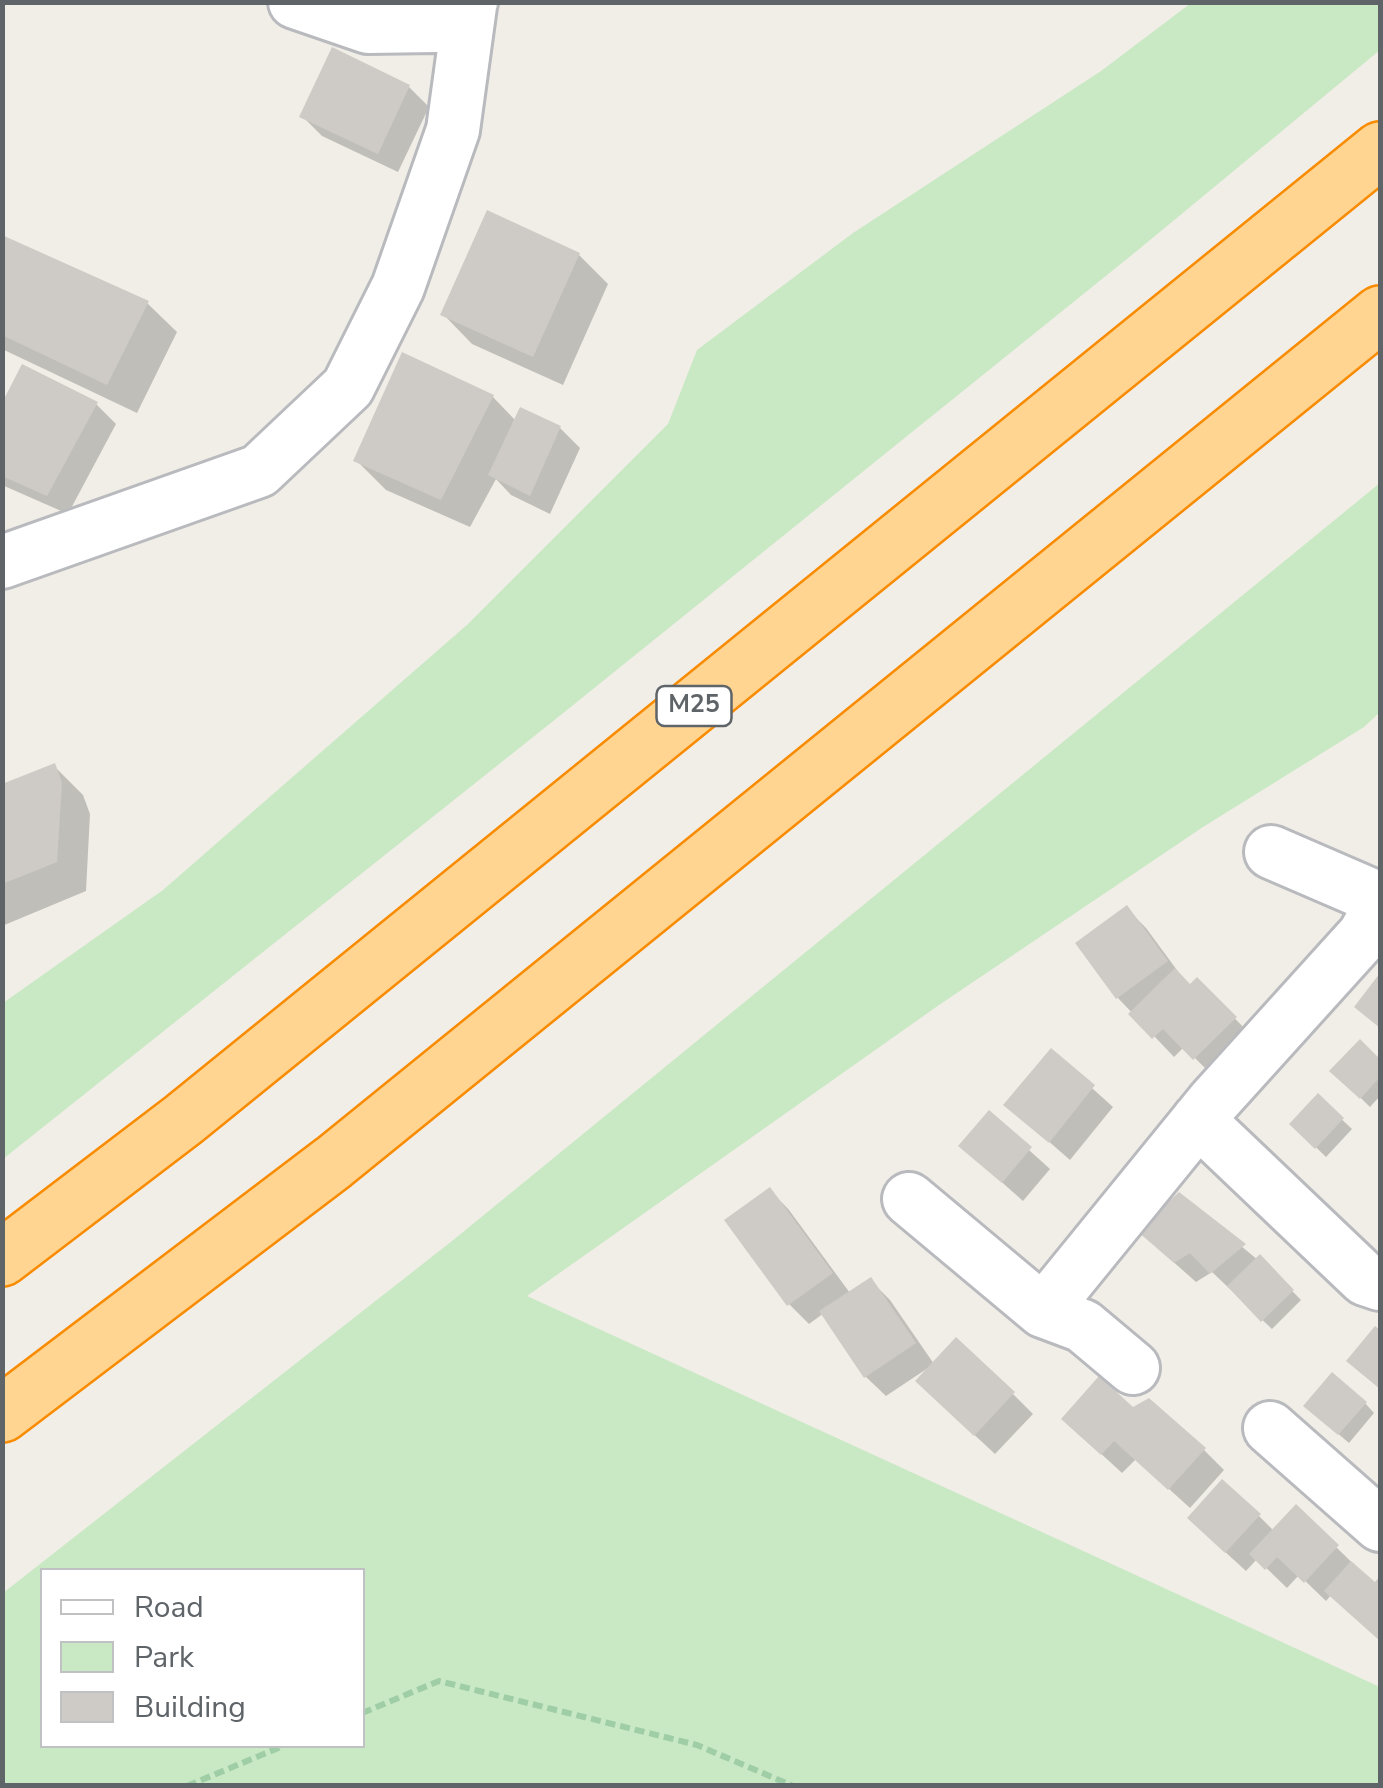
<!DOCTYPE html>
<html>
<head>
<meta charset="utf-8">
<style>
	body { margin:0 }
	#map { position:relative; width:1383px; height:1788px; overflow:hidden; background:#f1eee7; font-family:"Nunito Sans",sans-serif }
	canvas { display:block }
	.frame { position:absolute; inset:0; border:5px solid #5f6468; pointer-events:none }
	.legend { position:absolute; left:40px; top:1568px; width:325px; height:180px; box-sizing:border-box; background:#fff; border:2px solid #bfc1c3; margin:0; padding:12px 18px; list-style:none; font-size:30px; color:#5f6468 }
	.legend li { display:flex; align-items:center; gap:20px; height:50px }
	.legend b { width:50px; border:2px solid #bfc1c3 }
</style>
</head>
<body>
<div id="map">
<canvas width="1383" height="1788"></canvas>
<div class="frame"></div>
<ul class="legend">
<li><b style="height:12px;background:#fff"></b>Road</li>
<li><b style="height:28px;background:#c9e8c4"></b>Park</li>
<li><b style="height:28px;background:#cecbc6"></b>Building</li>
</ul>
</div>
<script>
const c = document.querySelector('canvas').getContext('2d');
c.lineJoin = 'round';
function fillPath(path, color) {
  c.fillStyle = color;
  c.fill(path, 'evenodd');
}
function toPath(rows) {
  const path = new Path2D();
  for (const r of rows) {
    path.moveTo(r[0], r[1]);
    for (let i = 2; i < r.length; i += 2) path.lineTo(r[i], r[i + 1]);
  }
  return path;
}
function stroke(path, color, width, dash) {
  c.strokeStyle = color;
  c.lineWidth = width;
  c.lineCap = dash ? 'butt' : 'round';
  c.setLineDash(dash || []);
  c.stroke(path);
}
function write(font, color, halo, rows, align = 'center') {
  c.font = font + ' "Nunito Sans",sans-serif';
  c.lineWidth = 8;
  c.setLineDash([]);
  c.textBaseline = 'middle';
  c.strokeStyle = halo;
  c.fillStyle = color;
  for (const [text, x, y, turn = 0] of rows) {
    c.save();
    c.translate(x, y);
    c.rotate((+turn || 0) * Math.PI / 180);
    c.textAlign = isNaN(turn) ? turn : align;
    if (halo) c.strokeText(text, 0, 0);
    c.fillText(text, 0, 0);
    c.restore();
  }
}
fillPath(toPath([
	[1191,3,1380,3,1380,50,1138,250,562,714,3,1159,3,1003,163,890,468,624,668,424,697,350,853,233,1101,71],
	[1380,483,1380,712,1364,727,1203,827,939,1005,527,1296,1380,1687,1380,1785,3,1785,3,1593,452,1241],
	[42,1570,362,1570,362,1746,42,1746]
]), '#c9e8c4');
fillPath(toPath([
	[409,87,429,107,398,172,322,136,302,116],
	[2,238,147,303,177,332,137,413,2,349],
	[579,255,608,284,563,385,472,344,443,314],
	[403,355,493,397,516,421,560,428,580,448,550,514,511,495,496,479,470,527,386,490,356,460],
	[96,404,116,424,68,514,2,485,2,408],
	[54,766,83,795,90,814,86,891,2,926,2,787],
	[1126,908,1146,928,1185,981,1191,987,1197,980,1255,1039,1215,1078,1184,1047,1174,1057,1117,997],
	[1360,1042,1380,1062,1380,1096,1370,1107,1333,1071],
	[1051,1051,1113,1107,1070,1160,1007,1105],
	[1318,1097,1352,1129,1326,1157,1292,1124],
	[989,1114,1050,1169,1023,1201,961,1146],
	[770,1190,789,1210,850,1293,870,1280,890,1300,934,1364,1013,1394,1033,1414,995,1454,938,1401,928,1368,886,1396,866,1377,824,1313,809,1324,789,1304],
	[1179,1195,1258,1260,1260,1258,1301,1300,1272,1329,1212,1272,1196,1282,1161,1251],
	[1365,1403,1374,1413,1349,1443,1316,1415],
	[1132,1410,1204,1450,1224,1470,1190,1508,1136,1459,1122,1473,1084,1438],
	[1296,1508,1375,1585,1380,1579,1380,1640,1331,1595,1326,1601,1299,1575,1287,1588,1257,1559,1246,1571,1210,1538,1259,1516,1274,1531]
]), '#0003');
fillPath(toPath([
	[332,47,410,85,378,154,299,117],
	[487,210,580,253,533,357,440,315],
	[2,235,149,301,107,385,2,335],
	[402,352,494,395,441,500,353,461],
	[22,364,98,402,47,496,2,476,2,403],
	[520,407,561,426,530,496,488,475],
	[55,763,62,783,57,862,2,884,2,784],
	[1127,905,1168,961,1116,999,1075,943],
	[1175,968,1190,984,1197,977,1237,1017,1193,1060,1163,1029,1152,1039,1128,1014],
	[1380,973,1380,1028,1354,1007],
	[1360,1039,1380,1059,1380,1077,1360,1099,1329,1071],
	[1051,1048,1095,1085,1049,1143,1003,1105],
	[1318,1093,1344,1118,1315,1149,1289,1124],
	[989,1110,1032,1147,1002,1183,958,1146],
	[770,1187,833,1273,787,1306,724,1220],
	[1179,1192,1246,1244,1210,1274,1190,1253,1174,1263,1137,1231],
	[1260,1254,1294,1290,1261,1322,1227,1286],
	[871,1277,916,1343,864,1378,819,1311],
	[1375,1326,1380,1330,1380,1389,1346,1361],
	[956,1337,1015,1392,974,1436,915,1381],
	[1332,1372,1367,1402,1338,1435,1303,1406],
	[1099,1376,1133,1407,1149,1398,1206,1448,1168,1490,1114,1441,1101,1455,1061,1419],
	[1222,1479,1261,1514,1225,1553,1187,1518],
	[1296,1504,1339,1545,1304,1583,1277,1557,1265,1570,1249,1554],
	[1351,1561,1375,1582,1380,1576,1380,1641,1324,1591]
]), '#cecbc6');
const minor = toPath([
	[295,2,368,27,436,26,471,2],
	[2,562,259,471,348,387,398,287,453,130,470,6],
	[1271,852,1380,899],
	[1198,1120,1365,1279,1380,1284],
	[909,1199,1043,1311,1083,1326,1133,1368],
	[1043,1311,1213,1102,1364,935,1380,906],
	[1270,1428,1380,1525]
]);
const highway = toPath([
	[2,1258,183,1120,1380,150],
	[2,1414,334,1162,1380,314]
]);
stroke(minor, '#b8babe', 58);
stroke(highway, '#f88b00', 60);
stroke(toPath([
	[362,1713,439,1681,697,1745,793,1786],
	[187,1786,283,1746]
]), '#9ecda6', 6, [10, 5]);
stroke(minor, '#fff', 52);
stroke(highway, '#ffd591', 55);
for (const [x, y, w] of [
	[694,706,75]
]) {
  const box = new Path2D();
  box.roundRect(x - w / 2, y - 20, w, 40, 8);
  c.fillStyle = '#fff';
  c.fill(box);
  stroke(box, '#5f6468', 2.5);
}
write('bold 25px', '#5f6468', null, [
	["M25",694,706]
]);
</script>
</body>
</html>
